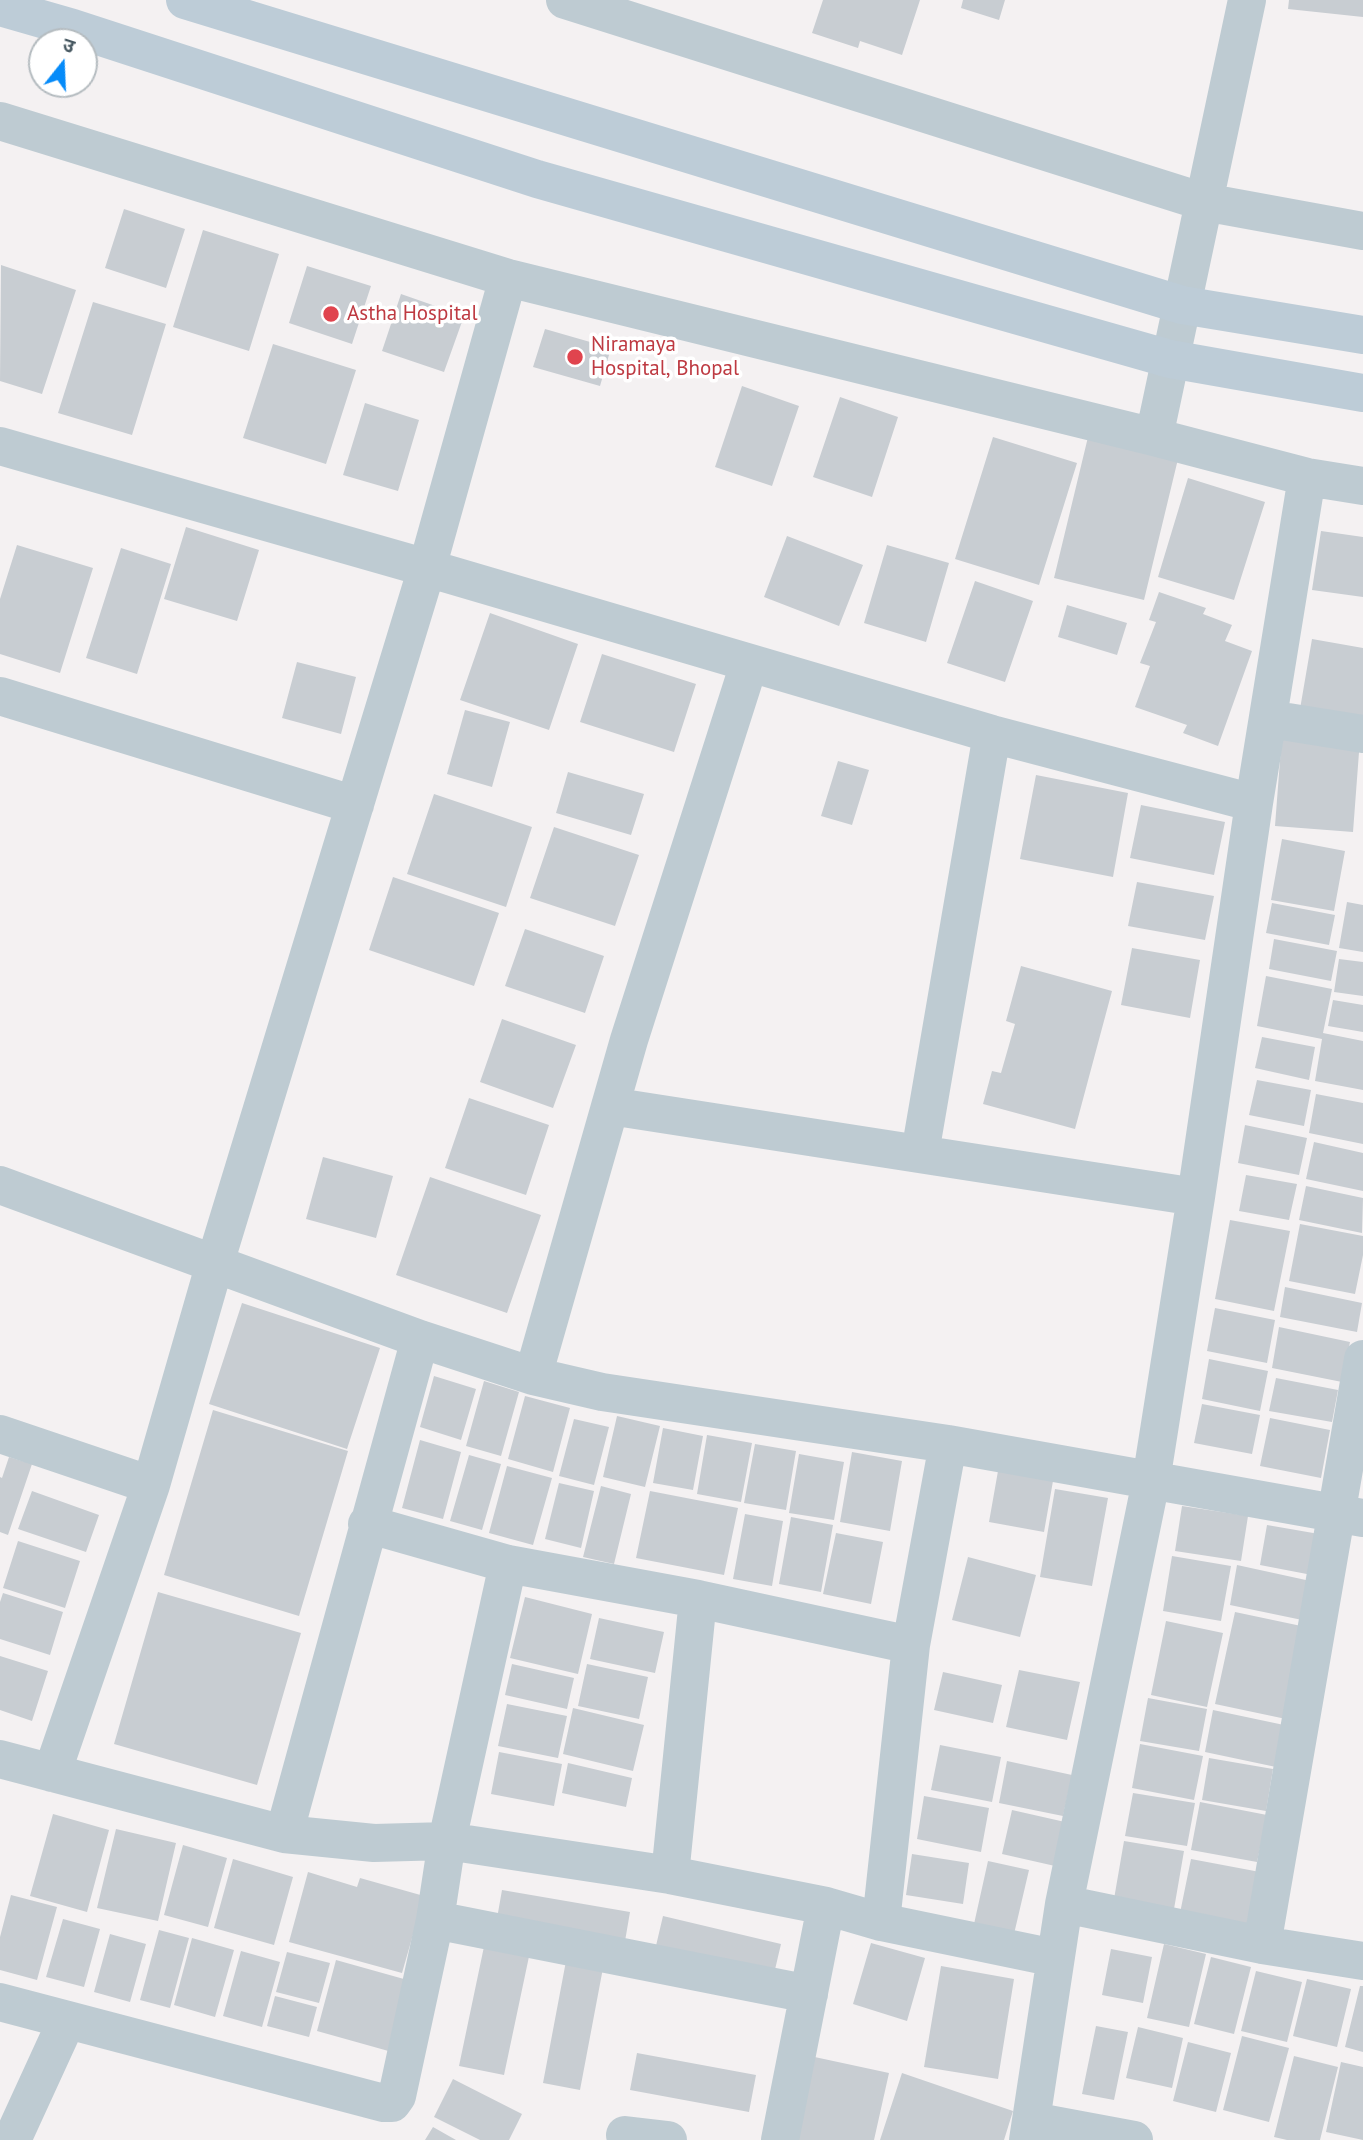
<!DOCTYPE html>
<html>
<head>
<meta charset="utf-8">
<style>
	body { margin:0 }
	#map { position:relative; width:1363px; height:2140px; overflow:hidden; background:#f4f1f2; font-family:"PT Sans","Noto Sans Devanagari",sans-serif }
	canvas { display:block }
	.north { position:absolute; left:28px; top:28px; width:70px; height:70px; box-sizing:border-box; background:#fff; border:2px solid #b5bcc0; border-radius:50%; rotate:18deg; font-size:19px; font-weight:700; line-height:28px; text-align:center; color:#475861 }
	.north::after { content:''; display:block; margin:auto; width:24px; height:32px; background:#068bf9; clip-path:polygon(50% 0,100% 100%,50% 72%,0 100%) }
</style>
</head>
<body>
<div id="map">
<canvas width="1363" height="2140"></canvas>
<div class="north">उ</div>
</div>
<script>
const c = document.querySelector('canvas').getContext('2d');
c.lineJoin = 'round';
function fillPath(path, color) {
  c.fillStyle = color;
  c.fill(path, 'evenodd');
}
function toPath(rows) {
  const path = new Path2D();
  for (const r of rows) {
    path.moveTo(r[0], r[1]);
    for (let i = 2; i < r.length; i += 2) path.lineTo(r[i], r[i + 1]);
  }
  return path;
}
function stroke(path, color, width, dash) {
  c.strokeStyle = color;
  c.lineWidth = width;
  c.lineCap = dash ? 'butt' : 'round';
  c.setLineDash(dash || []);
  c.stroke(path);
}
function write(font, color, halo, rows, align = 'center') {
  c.font = font + ' "PT Sans",sans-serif';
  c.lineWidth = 7;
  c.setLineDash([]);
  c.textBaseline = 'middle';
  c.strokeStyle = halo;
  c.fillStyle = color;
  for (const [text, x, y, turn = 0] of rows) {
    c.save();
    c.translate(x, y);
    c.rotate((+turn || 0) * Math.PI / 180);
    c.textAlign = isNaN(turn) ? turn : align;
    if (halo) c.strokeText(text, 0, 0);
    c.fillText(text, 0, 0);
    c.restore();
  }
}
fillPath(toPath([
	[823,0,920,0,902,55,860,41,858,48,812,33],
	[963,0,1005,0,999,20,961,8],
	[1289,0,1363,0,1363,17,1288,9],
	[124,209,185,229,166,288,105,268],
	[203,230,279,254,249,351,173,327],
	[1,265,76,290,42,394,0,381],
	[307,266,371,286,352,344,289,323],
	[401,294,464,316,444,372,382,351],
	[93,302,166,324,132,435,58,413],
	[545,329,611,348,600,386,533,367],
	[273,344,356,370,326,464,243,438],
	[742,386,799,406,772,486,715,467],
	[840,397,898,417,872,497,813,477],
	[365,403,419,420,398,491,343,475],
	[993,437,1077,463,1039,585,955,559],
	[1088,437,1178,459,1144,600,1054,578],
	[1188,478,1265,502,1234,600,1158,577],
	[186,527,259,550,237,621,164,599],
	[1321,531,1363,537,1363,597,1312,590],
	[787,536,863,565,839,626,764,597],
	[17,545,93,568,60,673,0,654,0,599],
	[887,545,949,563,926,642,864,623],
	[121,548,171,564,137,674,86,658],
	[975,581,1033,601,1005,682,947,663],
	[1159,592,1206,608,1203,614,1232,625,1225,641,1252,651,1218,746,1183,733,1187,725,1135,707,1150,666,1140,663,1156,622,1149,620],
	[1067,605,1127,623,1117,655,1058,637],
	[490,613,578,644,549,730,460,700],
	[1312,639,1363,648,1363,720,1300,709],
	[602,654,696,684,674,752,580,722],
	[297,662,356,677,341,734,282,718],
	[465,710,510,722,492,787,447,774],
	[1282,734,1360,739,1353,832,1275,826],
	[838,761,869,770,852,825,821,816],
	[568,772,644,794,631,835,556,813],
	[1036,775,1128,793,1113,877,1020,859],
	[434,794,532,827,506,907,407,874],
	[1141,805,1225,822,1214,875,1130,858],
	[554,827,639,855,615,926,530,898],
	[1282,839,1345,851,1334,911,1271,900],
	[393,877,499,913,474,986,369,950],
	[1137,882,1214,896,1205,940,1128,926],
	[1347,902,1363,905,1363,952,1339,948],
	[1272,903,1335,915,1329,945,1266,933],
	[525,929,604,956,585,1013,505,986],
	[1274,939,1337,951,1331,981,1269,969],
	[1132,948,1200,960,1190,1018,1121,1005],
	[1339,959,1363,962,1363,996,1334,992],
	[1021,966,1112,991,1075,1129,983,1104,992,1071,1001,1073,1015,1024,1006,1021],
	[1266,976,1332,989,1323,1033,1363,1041,1363,1090,1315,1081,1322,1039,1257,1026],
	[1333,1000,1363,1005,1363,1032,1328,1026],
	[502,1019,576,1045,553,1108,480,1082],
	[1262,1037,1315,1047,1309,1080,1255,1068],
	[1257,1080,1311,1090,1304,1126,1249,1115],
	[1316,1094,1363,1103,1363,1144,1309,1133],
	[469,1098,549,1125,526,1195,445,1168],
	[1245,1125,1307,1138,1299,1175,1238,1163],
	[1314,1142,1363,1153,1363,1191,1306,1179],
	[323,1157,393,1176,376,1238,306,1219],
	[1246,1175,1297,1184,1289,1220,1239,1211],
	[430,1177,541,1215,507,1313,396,1275],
	[1306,1186,1363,1198,1362,1233,1299,1220],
	[1230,1220,1290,1231,1274,1311,1215,1299],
	[1300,1224,1363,1236,1363,1255,1355,1294,1289,1281],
	[1285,1287,1362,1303,1357,1332,1280,1317],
	[242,1303,380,1348,347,1449,209,1404],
	[1215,1308,1275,1320,1267,1363,1207,1351],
	[1279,1327,1350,1342,1342,1382,1272,1368],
	[1209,1359,1268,1371,1260,1411,1202,1399],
	[434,1376,476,1389,461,1440,420,1427],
	[1276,1378,1338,1390,1332,1422,1269,1411],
	[484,1381,519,1392,501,1456,466,1446],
	[525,1396,570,1408,553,1472,508,1459],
	[1202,1404,1260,1415,1252,1454,1194,1443],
	[213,1410,348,1451,299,1616,164,1575],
	[617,1416,660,1426,645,1487,603,1477],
	[1270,1418,1330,1430,1321,1478,1260,1466],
	[574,1419,609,1427,594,1485,559,1476],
	[663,1428,703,1436,693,1490,653,1483],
	[707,1435,752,1443,741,1502,697,1494],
	[420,1440,461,1452,443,1519,402,1508],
	[755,1444,796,1451,786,1510,744,1503],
	[852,1452,902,1461,890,1531,840,1522],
	[799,1454,844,1462,834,1520,789,1513],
	[469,1455,501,1464,482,1530,450,1521],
	[9,1457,32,1464,8,1535,0,1532,0,1477,2,1478],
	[507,1466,552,1478,533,1545,489,1533],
	[998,1471,1053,1481,1044,1532,989,1522],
	[559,1483,594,1491,581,1548,545,1539],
	[601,1486,631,1494,614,1564,583,1557],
	[1055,1489,1108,1498,1092,1586,1040,1577],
	[32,1491,99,1515,86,1552,18,1529],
	[650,1491,738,1508,724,1575,636,1558],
	[1182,1506,1248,1516,1241,1561,1175,1551],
	[745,1514,783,1521,772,1586,733,1579],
	[791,1517,833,1525,821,1592,779,1584],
	[1267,1525,1319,1534,1312,1575,1260,1565],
	[836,1533,883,1542,871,1604,823,1594],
	[18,1541,80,1561,65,1608,3,1588],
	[1172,1556,1231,1566,1221,1621,1163,1611],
	[968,1557,1036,1575,1020,1637,952,1620],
	[1237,1565,1315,1582,1307,1621,1230,1605],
	[158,1592,301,1633,257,1785,114,1744],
	[3,1593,63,1612,50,1655,0,1639,0,1602],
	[525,1597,592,1614,578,1674,510,1658],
	[1235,1612,1306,1627,1286,1719,1215,1704],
	[599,1618,664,1632,655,1673,590,1659],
	[1166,1621,1223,1633,1207,1707,1151,1695],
	[0,1656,48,1671,32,1721,0,1710],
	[512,1664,574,1678,567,1709,505,1695],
	[587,1664,648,1677,639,1719,578,1706],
	[1019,1670,1080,1682,1067,1740,1006,1727],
	[943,1672,1002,1685,993,1723,934,1710],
	[1148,1698,1207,1709,1199,1751,1140,1741],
	[507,1704,567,1716,558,1758,498,1746],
	[573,1708,644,1725,633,1771,563,1754],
	[1213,1710,1284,1725,1276,1767,1205,1752],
	[1140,1744,1203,1756,1194,1800,1132,1788],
	[940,1745,1001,1757,992,1802,931,1790],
	[499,1752,562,1764,554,1806,491,1794],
	[1209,1758,1273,1769,1266,1811,1202,1800],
	[1007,1761,1072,1775,1063,1816,999,1803],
	[568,1763,632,1778,626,1807,562,1793],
	[1133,1793,1195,1803,1187,1846,1125,1836],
	[924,1796,989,1808,981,1852,917,1839],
	[1200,1802,1267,1815,1257,1862,1191,1850],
	[1012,1810,1065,1822,1055,1866,1002,1854],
	[53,1814,109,1830,87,1912,30,1896],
	[116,1829,176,1843,158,1921,97,1908],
	[1124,1841,1184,1851,1174,1909,1114,1899],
	[183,1845,227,1858,208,1927,164,1915],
	[912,1854,969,1863,963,1904,906,1895],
	[233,1859,293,1877,274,1945,214,1928],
	[1191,1859,1260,1872,1249,1926,1180,1913],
	[988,1861,1029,1870,1014,1934,974,1924],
	[308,1872,357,1887,360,1878,424,1896,402,1973,289,1942],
	[502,1890,630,1912,624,1947,496,1924],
	[11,1895,57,1907,37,1980,0,1970,0,1937],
	[663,1916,781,1944,773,1978,655,1950],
	[63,1919,100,1929,84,1987,46,1977],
	[159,1930,189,1938,170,2008,140,2000],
	[110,1934,146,1944,130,2002,94,1992],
	[486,1937,531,1947,504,2075,459,2066],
	[192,1938,234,1950,215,2017,174,2005],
	[871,1943,925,1958,907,2021,853,2004],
	[1164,1944,1206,1954,1189,2027,1147,2018],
	[1111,1949,1152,1957,1143,2003,1102,1995],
	[241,1951,280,1962,262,2027,223,2016],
	[287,1952,330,1963,319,2003,276,1992],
	[1211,1957,1251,1967,1234,2034,1194,2024],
	[336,1960,411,1981,392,2052,317,2031],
	[566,1961,603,1968,580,2090,543,2083],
	[941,1966,1014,1979,998,2079,924,2067],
	[1256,1971,1302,1982,1287,2042,1241,2031],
	[1307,1979,1351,1989,1337,2047,1293,2036],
	[1360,1986,1363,1986,1363,2052,1345,2047],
	[275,1996,317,2007,309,2037,267,2026],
	[1096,2026,1128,2032,1114,2100,1082,2094],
	[1138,2027,1183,2038,1172,2088,1126,2078],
	[1242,2036,1289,2048,1269,2122,1223,2110],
	[1188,2042,1231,2053,1216,2112,1173,2101],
	[637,2053,756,2075,749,2112,630,2090],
	[810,2056,889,2073,874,2140,792,2140],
	[1294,2056,1338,2067,1320,2140,1287,2140,1274,2137],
	[1341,2062,1363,2067,1363,2140,1326,2132],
	[902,2073,1013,2111,1004,2140,880,2140],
	[453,2079,522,2114,509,2140,480,2140,434,2117],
	[433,2127,456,2140,425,2140]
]), '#c8cdd2');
stroke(toPath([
	[565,0,1204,202,1363,231],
	[0,121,508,278,1154,437,1307,477,1363,486],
	[1154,437,1247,0],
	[0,446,427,568,992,734,1254,803],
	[0,696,355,805],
	[1269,719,1363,734],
	[610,1106,1196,1197],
	[920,1153,992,734],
	[0,1185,420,1339,533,1376,602,1392,948,1444,1363,1518],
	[533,1376,629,1040,749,664],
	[0,1434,151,1485],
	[367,1524,508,1564,698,1599,911,1645],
	[0,1759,284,1834,374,1843,447,1841,670,1875,826,1906,881,1922,1055,1958],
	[52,1773,151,1485,215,1263,427,568,508,278],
	[284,1834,420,1339],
	[670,1875,698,1599],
	[1064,1904,1262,1945,1363,1961],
	[435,1920,809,1994],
	[881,1922,911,1645,948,1444],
	[1262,1945,1363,1359],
	[0,2002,384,2103,392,2103,397,2096,435,1920,447,1841,508,1564],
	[1032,2121,1134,2140],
	[625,2135,668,2140],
	[12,2140,67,2020],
	[780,2140,826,1906],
	[1028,2140,1064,1904,1151,1481,1196,1197,1254,803,1307,477]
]), '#becbd2', 38);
stroke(toPath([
	[185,0,1182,305,1363,335],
	[0,7,73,28,537,179,1170,359,1363,393]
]), '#bdccd7', 38);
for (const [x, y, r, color] of [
	[331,314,9,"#e0444e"],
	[575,357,9,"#e0444e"]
]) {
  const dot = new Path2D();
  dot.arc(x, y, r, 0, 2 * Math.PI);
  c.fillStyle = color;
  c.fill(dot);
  stroke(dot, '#fff', 2.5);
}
write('21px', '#be3a42', '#fff', [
	["Astha Hospital",347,314],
	["Niramaya",591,345],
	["Hospital, Bhopal",591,369]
], 'left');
</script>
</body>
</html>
